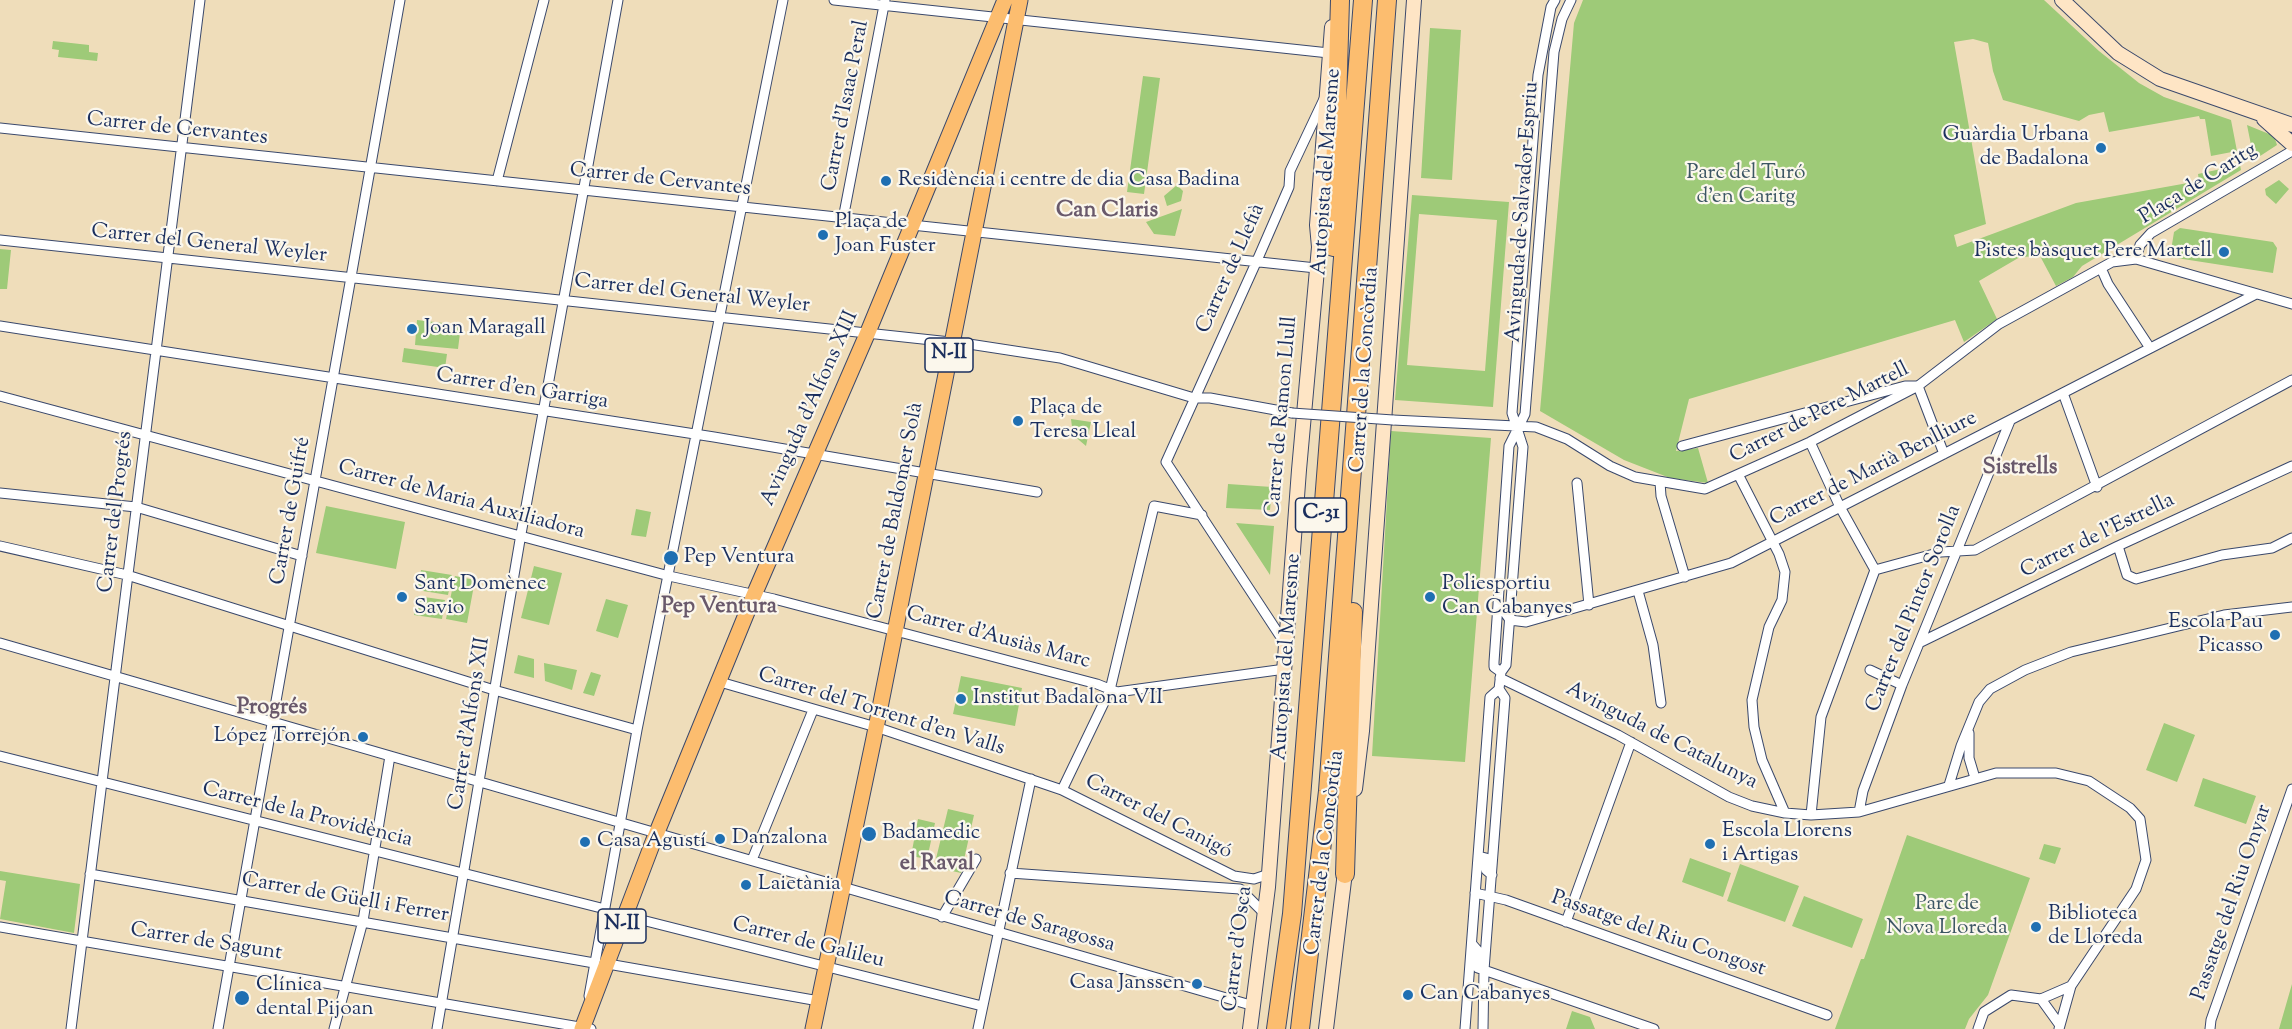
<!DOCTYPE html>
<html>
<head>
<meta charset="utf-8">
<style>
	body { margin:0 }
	canvas { display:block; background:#efddba }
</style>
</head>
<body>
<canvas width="2292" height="1029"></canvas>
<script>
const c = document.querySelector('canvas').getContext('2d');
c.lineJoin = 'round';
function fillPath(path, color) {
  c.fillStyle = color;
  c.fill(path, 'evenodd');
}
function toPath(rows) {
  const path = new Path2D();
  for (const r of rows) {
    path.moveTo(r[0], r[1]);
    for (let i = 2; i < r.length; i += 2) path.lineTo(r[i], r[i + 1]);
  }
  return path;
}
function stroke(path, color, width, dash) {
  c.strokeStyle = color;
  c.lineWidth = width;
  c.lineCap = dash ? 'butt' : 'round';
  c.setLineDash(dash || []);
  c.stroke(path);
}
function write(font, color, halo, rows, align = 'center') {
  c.font = font + ' "Sorts Mill Goudy",serif';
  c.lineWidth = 4.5;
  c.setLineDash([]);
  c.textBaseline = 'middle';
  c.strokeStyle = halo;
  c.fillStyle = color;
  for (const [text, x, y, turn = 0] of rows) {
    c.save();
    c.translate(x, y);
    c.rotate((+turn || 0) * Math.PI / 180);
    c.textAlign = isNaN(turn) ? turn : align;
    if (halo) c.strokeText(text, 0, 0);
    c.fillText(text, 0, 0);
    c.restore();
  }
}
fillPath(toPath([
	[1583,0,2044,0,2099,51,2139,83,2164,97,2231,120,2237,151,2211,156,2205,119,2200,119,2199,116,2109,132,2104,112,2089,115,2079,121,2003,100,1993,71,1988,43,1973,39,1954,42,1986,224,1954,235,1957,247,2076,203,2199,181,2198,174,2207,172,2240,165,2241,170,2082,266,2073,277,2056,286,2040,256,2020,257,1979,281,1997,319,1964,342,1955,320,1689,399,1676,451,1698,448,1708,483,1670,478,1624,460,1540,411,1574,23],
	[1430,28,1461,30,1452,180,1421,178],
	[53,41,89,45,89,52,98,53,97,61,58,57,59,50,52,49],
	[1143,76,1160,78,1144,194,1127,192],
	[2247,125,2274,136,2277,145,2254,160],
	[2279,180,2289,189,2276,204,2266,195,2265,189],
	[1177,185,1183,191,1181,201,1167,206,1164,196],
	[1412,195,1509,202,1493,407,1395,400],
	[1419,214,1497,220,1485,371,1407,365],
	[1182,209,1175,236,1154,234,1146,222],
	[2180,228,2273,242,2277,248,2273,273,2170,257,2174,232],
	[0,249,11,250,7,289,0,289],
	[417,320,461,325,458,349,415,345],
	[404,348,447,354,445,368,402,362],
	[1071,419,1091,422,1086,446,1073,435],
	[1391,431,1491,438,1465,762,1372,756],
	[1228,484,1272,487,1270,510,1226,508],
	[326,506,405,522,396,569,316,553],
	[636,509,651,512,646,537,631,535],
	[1236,523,1274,526,1270,575],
	[534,566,562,573,549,625,521,618],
	[421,570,452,575,448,595,417,590],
	[455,576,475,580,467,623,446,619],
	[417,596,445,600,442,619,414,615],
	[606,599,628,605,618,638,596,631],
	[518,655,534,659,534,678,514,673],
	[544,663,577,670,572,690,545,681],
	[591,672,601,675,594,696,583,693],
	[961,676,1022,688,1015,726,953,714],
	[2164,723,2195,735,2177,782,2146,770],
	[2203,778,2256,796,2246,824,2194,806],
	[948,809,974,815,961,873,934,867],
	[918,819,935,823,927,859,911,856],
	[1907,835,2030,878,1988,995,1969,1019,1965,1029,1835,1029,1861,959,1864,959],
	[2044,844,2061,848,2055,864,2039,859],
	[1690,858,1731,873,1723,897,1682,882],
	[1740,864,1799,886,1785,922,1727,901],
	[0,871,80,884,74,933,0,919,6,881,0,880],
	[1804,896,1863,919,1852,948,1792,926],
	[2292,984,2292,1029,2279,1029],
	[1572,1011,1590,1017,1595,1029,1566,1029]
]), '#9eca78');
const street = toPath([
	[834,0,1329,53],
	[0,128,1316,268],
	[497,181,544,0],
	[843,219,885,0],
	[0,240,969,344,1060,358,1194,398,1210,398,1292,413],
	[2136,259,2140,245,2151,233,2292,151],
	[2101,268,2108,284,2150,348],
	[0,326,714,437,1037,492],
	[1918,386,1944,454],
	[2063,393,2097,487],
	[0,396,669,576,774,599,1097,684,1117,692,1285,669],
	[1393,420,1536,427,1567,439,1610,466,1635,477,1705,489,1810,442,1918,386,1999,324,2112,262,2136,259,2292,304],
	[1810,442,1840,507,1875,570],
	[1682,446,1905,386,1916,386],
	[1739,476,1779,554,1785,572,1782,600,1769,627,1752,700,1754,727,1762,760,1785,813],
	[1660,482,1661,496,1685,577],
	[1577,483,1589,605],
	[0,493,136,507,302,556],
	[0,546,127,575,494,690,637,730],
	[2118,546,2127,575,2136,579,2222,555,2272,548,2292,538],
	[1875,570,1941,552,1975,550,2292,380],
	[1638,591,1653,645,1661,703],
	[1498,603,1510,620,1526,622,1731,563,2256,294],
	[1921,642,2118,546,2292,466],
	[0,643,1254,1006],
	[1286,645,1166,462,1259,256,1289,187,1290,171,1324,99],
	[1870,670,1902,685],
	[1501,672,1494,667,1494,662,1509,446,1525,414,1554,52,1562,19,1571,0],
	[1500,678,1618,735,1729,797,1752,806,1785,813,1811,815,1859,812,1996,773,2056,773,2089,781,2130,808,2140,819,2146,860,2136,889,2071,986,2059,1029],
	[720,682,876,727,1062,790,1234,876,1254,879,1269,874],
	[1969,733,1969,758,1975,778],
	[0,756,605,909],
	[1949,785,1961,746,1979,702,1990,689,2025,670,2071,652,2224,615,2292,607],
	[1062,790,1110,690,1154,506,1202,515],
	[1859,812,1863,791,1902,685,2010,421],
	[1811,815,1821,717,1875,570],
	[1478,856,1486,858,1486,870,1492,875],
	[752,860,813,710],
	[1010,873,1240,889,1266,915],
	[90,874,594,963],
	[1475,893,1506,900,1827,1015],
	[626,916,982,1006],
	[942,917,976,859],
	[1566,922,1631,742],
	[0,927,591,1029],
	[1472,944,1479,952,1478,968,1654,1029],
	[608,964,819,1001],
	[589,996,637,730,783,0],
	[2041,999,2059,1024],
	[71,1029,200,0],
	[218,1029,400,0],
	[334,1029,363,921,390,756],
	[437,1029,521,534,618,0],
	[978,1029,1031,779],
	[1465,1029,1490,697,1499,689],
	[1483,1029,1484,970,1505,698,1499,689,1501,672,1506,665,1523,447,1512,413,1538,75,1551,7,1555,0],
	[1978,1029,1984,1012,2011,995,2041,999,2071,986],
	[2210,1029,2211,1020,2292,789]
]);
const secondary = toPath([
	[2062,0,2118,53,2160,79,2292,125],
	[2264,119,2292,144],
	[1355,789,1362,731,1414,0],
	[1250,1029,1268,887,1299,470,1319,247,1317,225,1332,27],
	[1326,1029,1346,864]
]);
const primary = toPath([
	[582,1029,653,842,754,595,868,332,1005,0],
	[813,1029,874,738,1020,0]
]);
const highway = toPath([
	[1333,247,1340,0],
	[1345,874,1353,612],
	[1276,1029,1292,914,1363,0],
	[1300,1029,1328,791,1387,0]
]);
stroke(street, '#3b496c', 11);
stroke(secondary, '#3b496c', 16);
stroke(primary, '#3b496c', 17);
stroke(highway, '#3b496c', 20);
stroke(street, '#fff', 9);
stroke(secondary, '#fee5c5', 14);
stroke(primary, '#fcbd6f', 15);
stroke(highway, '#fcbd6f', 18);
const streetBridge = toPath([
	[1292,413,1393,420]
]);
stroke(streetBridge, '#3b496c', 11, []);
stroke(streetBridge, '#fff', 9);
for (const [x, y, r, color] of [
	[2101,148,6,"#1f6fb2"],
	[886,181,6,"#1f6fb2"],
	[823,235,6,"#1f6fb2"],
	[2224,252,6,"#1f6fb2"],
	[412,329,6,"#1f6fb2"],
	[1018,421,6,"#1f6fb2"],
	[671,558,8,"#1f6fb2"],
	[402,597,6,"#1f6fb2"],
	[1430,597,6,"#1f6fb2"],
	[2275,635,6,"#1f6fb2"],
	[961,699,6,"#1f6fb2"],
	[363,737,6,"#1f6fb2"],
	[869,834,8,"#1f6fb2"],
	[720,839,6,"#1f6fb2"],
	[585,842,6,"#1f6fb2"],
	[1710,844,6,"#1f6fb2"],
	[746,885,6,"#1f6fb2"],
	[2036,927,6,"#1f6fb2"],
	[1197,984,6,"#1f6fb2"],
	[1408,995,6,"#1f6fb2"],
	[242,998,8,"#1f6fb2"]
]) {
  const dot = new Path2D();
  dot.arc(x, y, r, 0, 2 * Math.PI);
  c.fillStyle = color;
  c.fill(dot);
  stroke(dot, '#fbf7ec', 2);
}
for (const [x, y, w] of [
	[949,355,48],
	[1321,515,51],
	[622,926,48]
]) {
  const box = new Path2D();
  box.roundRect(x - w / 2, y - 17, w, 34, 4.5);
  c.fillStyle = '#fbf7ec';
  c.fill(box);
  stroke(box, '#1b2f5e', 1.5);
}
write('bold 20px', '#1b2f5e', null, [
	["N-II",949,355],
	["C-31",1321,515],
	["N-II",622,926]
]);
write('21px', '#1b2f5e', '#fbf7ec', [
	["Carrer d'Isaac Peral",847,106,-79],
	["Carrer de Cervantes",177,130,6],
	["Autopista del Maresme",1328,172,-86],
	["Carrer de Cervantes",660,181,6],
	["Plaça de Caritg",2199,185,-32],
	["Avinguda de Salvador Espriu",1524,212,-86],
	["Carrer del General Weyler",209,245,6],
	["Carrer de Llefià",1232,269,-66],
	["Carrer del General Weyler",692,295,6],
	["Carrer de la Concòrdia",1366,370,-86],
	["Carrer d'en Garriga",522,390,9],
	["Avinguda d'Alfons XIII",811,409,-66],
	["Carrer de Pere Martell",1820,414,-27],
	["Carrer de Ramon Llull",1283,417,-85],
	["Carrer de Marià Benlliure",1874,470,-27],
	["Carrer de Maria Auxiliadora",461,501,15],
	["Carrer de Guifré",292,511,-80],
	["Carrer de Baldomer Solà",897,511,-79],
	["Carrer del Progrés",117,512,-83],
	["Carrer de l'Estrella",2098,537,-26],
	["Carrer del Pintor Sorolla",1915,609,-68],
	["Carrer d'Ausiàs Marc",998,639,15],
	["Autopista del Maresme",1288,657,-86],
	["Carrer del Torrent d'en Valls",881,713,17],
	["Carrer d'Alfons XII",471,724,-81],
	["Avinguda de Catalunya",1661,737,27],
	["Carrer de la Providència",307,816,14],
	["Carrer del Canigó",1158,818,27],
	["Carrer de la Concòrdia",1326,853,-83],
	["Carrer de Güell i Ferrer",345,899,10],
	["Passatge del Riu Onyar",2233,903,-71],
	["Carrer de Saragossa",1029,923,16],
	["Passatge del Riu Congost",1658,935,19],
	["Carrer de Sagunt",206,943,9],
	["Carrer de Galileu",808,944,14],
	["Carrer d'Osca",1239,949,-83]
]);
write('21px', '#1b2f5e', '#fbf7ec', [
	["Guàrdia Urbana",2089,136,"right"],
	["de Badalona",2089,160,"right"],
	["Residència i centre de dia Casa Badina",898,181],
	["Plaça de",835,223],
	["Joan Fuster",835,247],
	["Pistes bàsquet Pere Martell",2212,252,"right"],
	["Joan Maragall",424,329],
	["Plaça de",1030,409],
	["Teresa Lleal",1030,433],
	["Pep Ventura",684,558],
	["Sant Domènec",414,585],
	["Savio",414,609],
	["Poliesportiu",1442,585],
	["Can Cabanyes",1442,609],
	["Escola Pau",2263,623,"right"],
	["Picasso",2263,647,"right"],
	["Institut Badalona VII",973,699],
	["López Torrejón",351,737,"right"],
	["Escola Llorens",1722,832],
	["i Artigas",1722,856],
	["Badamedic",882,834],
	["Danzalona",732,839],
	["Casa Agustí",597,842],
	["Laietània",758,885],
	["Biblioteca",2048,915],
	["de Lloreda",2048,939],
	["Casa Janssen",1185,984,"right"],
	["Clínica",256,986],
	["dental Pijoan",256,1010],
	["Can Cabanyes",1420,995]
], 'left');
write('21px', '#3c5664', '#fbf7ec', [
	["Parc del Turó",1746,174],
	["d'en Caritg",1746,198],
	["Parc de",1947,905],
	["Nova Lloreda",1947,929]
]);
write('bold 22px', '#69596b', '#fbf7ec', [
	["Can Claris",1107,212],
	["Sistrells",2020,469],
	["Pep Ventura",719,608],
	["Progrés",272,709],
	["el Raval",937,865]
]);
</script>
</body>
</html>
